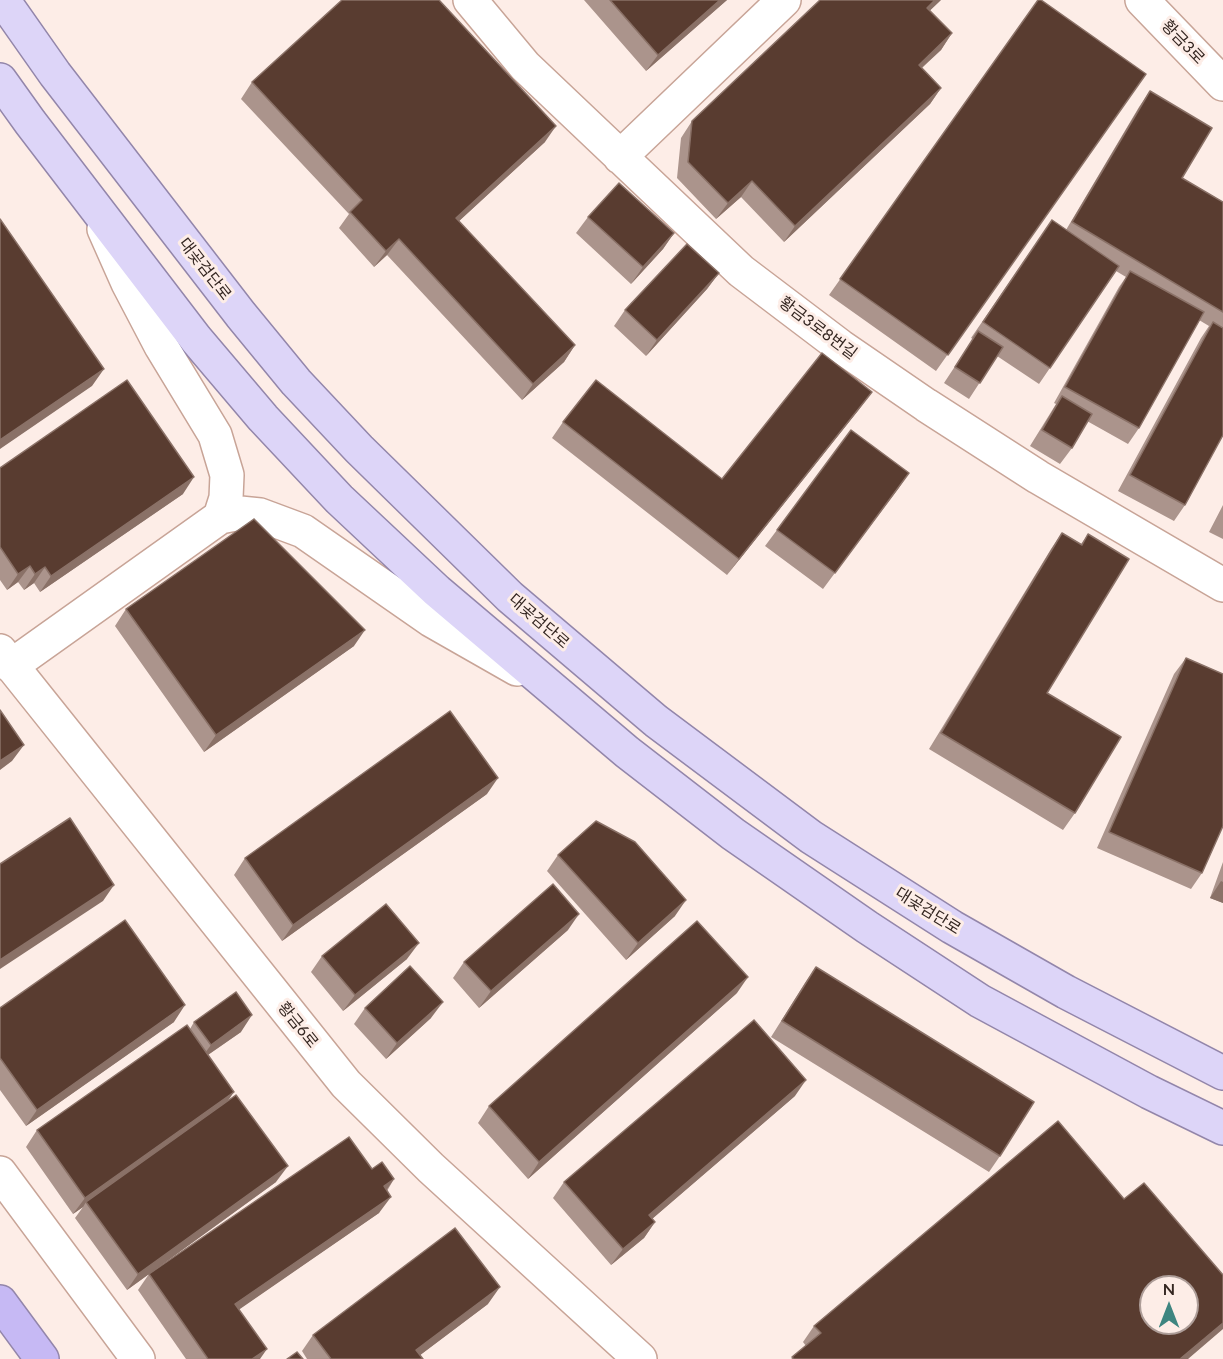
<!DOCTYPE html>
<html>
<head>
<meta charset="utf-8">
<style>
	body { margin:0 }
	#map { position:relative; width:1223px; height:1359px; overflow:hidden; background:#fdede7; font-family:Lato,sans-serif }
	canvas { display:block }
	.north { position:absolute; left:1139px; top:1275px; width:60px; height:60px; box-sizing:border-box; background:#fdede7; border:2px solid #ad9d98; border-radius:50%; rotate:0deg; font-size:16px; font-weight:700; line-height:24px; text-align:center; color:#342621 }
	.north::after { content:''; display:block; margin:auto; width:21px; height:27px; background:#3e8580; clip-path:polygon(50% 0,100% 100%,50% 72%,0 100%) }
</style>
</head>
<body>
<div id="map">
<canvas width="1223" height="1359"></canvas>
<div class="north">N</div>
</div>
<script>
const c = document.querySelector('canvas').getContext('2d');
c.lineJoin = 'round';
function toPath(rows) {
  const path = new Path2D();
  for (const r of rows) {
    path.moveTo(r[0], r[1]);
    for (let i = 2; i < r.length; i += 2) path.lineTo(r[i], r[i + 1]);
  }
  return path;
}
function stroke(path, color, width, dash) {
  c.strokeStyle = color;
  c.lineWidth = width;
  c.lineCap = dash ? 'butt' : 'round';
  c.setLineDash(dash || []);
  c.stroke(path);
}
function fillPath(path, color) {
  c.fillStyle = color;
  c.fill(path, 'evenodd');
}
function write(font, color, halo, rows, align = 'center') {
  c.font = font + ' Lato,"Noto Sans KR",sans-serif';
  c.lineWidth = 6;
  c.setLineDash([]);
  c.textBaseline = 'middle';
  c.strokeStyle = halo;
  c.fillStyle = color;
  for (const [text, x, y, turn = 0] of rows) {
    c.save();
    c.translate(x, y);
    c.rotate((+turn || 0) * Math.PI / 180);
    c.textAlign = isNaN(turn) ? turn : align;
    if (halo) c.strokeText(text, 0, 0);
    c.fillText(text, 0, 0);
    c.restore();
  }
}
const minor = toPath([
	[470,0,525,66,741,271,840,346,926,405,1038,477,1223,585],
	[1142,0,1223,84],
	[620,157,784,0],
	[104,229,128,283,161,346,215,435,227,475,226,498,220,517],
	[0,651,346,1084,431,1168,640,1359],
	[11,666,220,517,240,513,260,515,303,531,431,620,517,669],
	[0,1173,138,1359]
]);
const major = toPath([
	[3,0,55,74,241,315,296,382,359,449,510,597,656,721,811,837,952,927,1066,992,1223,1073],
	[0,80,30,122,196,339,263,418,339,499,437,591,627,752,733,834,867,927,980,1001,1149,1092,1223,1128]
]);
const highway = toPath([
	[0,1302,42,1359]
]);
stroke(minor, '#c8a497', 36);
stroke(major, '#9386aa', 36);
stroke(highway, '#9386aa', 36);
stroke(minor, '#fff', 33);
stroke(major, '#ddd5f8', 33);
stroke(highway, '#c6b9f4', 33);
fillPath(toPath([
	[584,0,727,0,646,71],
	[941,0,930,10,952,33,941,50,922,68,941,88,930,104,784,242,741,197,716,219,677,178,681,138,692,121],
	[1038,0,1146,74,936,371,829,295],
	[252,82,545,142,459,221,575,345,564,362,522,400,387,255,374,267,339,228,349,214,241,99],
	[1150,91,1182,178,1223,202,1223,435,1185,505,1174,521,1118,491,1201,338,1209,326,1199,320,1139,428,1128,444,1087,421,1072,448,1060,464,1030,446,1056,404,1054,403,1119,287,1126,277,1116,271,1039,384,997,356,969,399,944,383,973,339,971,338,1052,220,1066,230,1139,107],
	[588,217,674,233,663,249,631,284,576,233],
	[719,273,707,289,646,356,614,326,625,310],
	[860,408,727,575,552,438,563,422,722,479],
	[0,468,183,494,40,592,34,583,24,590,18,582,7,590,0,580],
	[909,473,823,589,765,546,777,530],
	[1223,505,1223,539,1209,532],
	[1062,533,1081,544,1088,534,1047,693,1075,813,1063,830,929,749,1051,549],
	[126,609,354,646,204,752,115,626],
	[1186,658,1202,873,1191,889,1097,848,1174,674],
	[487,794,282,941,234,875,245,858],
	[558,855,675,916,626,960,547,871],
	[1223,862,1223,903,1210,898],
	[568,930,479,1008,453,978,464,962],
	[322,956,407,959,343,1011,311,972],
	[816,967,1000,1156,989,1172,771,1037,805,983],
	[737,993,528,1179,478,1123,489,1106],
	[0,1008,174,1022,26,1126,0,1090],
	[365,1008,431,1018,386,1059,354,1024],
	[194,1022,241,1032,208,1055,228,1100,276,1182,127,1290,75,1218,83,1207,73,1214,26,1147,37,1130,190,1029],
	[795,1096,652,1219,655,1222,644,1238,611,1265,553,1198,564,1182],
	[372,1169,394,1179,387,1191,379,1213,239,1309,260,1359,186,1359,138,1290,149,1274],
	[488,1304,420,1355,423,1359,307,1359,302,1351,313,1335],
	[814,1326,1188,1359,791,1359,806,1346,803,1342]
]), '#ab948c');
fillPath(toPath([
	[720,0,727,0,646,71,658,55],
	[935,0,941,0,916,24,927,8],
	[952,33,941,50,907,81,919,65],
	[941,88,930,104,784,242,795,226],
	[556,126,545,142,445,234,456,218],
	[752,181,741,197,716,219,728,203],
	[674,233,663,249,631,284,643,267],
	[399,239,387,255,374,267,386,251],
	[719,273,707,289,646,356,657,340],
	[575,345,564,362,522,400,533,384],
	[104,369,92,386,0,449,0,440],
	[872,392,860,408,727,575,739,559],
	[909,473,898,489,823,589,835,573],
	[194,477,183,494,40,592,51,576],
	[30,566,18,582,7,590,18,574],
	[45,567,34,583,24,590,35,574],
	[365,630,354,646,204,752,216,735],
	[24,745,12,761,0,770,0,761],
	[498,778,487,794,282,941,293,925],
	[1221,881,1223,882,1223,903,1210,898],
	[114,885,103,901,0,969,0,960],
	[686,900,675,916,626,960,638,943],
	[579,914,568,930,479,1008,491,991],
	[419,943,407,959,343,1011,355,995],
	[748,977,737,993,528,1179,539,1162],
	[443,1002,431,1018,386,1059,397,1043],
	[185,1005,174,1022,26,1126,37,1110],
	[252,1015,241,1032,199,1061,211,1045],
	[806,1080,795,1096,638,1231,649,1215],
	[234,1092,223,1108,86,1202,83,1207,73,1214,85,1198],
	[288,1166,276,1182,127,1290,138,1274],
	[394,1179,383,1195,384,1186],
	[391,1197,379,1213,224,1320,235,1304],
	[655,1222,644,1238,611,1265,623,1249],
	[500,1287,488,1304,415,1359,416,1350],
	[1223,1323,1223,1329,1188,1359,1180,1359],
	[267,1349,260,1359,252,1359]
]), '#8a7167');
const building = toPath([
	[342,0,439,0,556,126,456,218,575,345,533,384,399,239,386,251,350,212,362,200,252,82,342,0],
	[610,0,720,0,658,55,610,0],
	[820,0,935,0,927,8,952,33,919,65,941,88,795,226,752,181,728,203,688,162,692,121,820,0],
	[1038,0,1041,0,1146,74,948,355,840,279,1038,0],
	[1150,91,1212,128,1182,178,1223,202,1223,312,1072,222,1150,91],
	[619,183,674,233,643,267,588,217,619,183],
	[0,219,104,369,0,440,0,219],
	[1052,220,1119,266,1050,368,983,322,1052,220],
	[687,244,719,273,657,340,625,310,687,244],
	[1130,271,1204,312,1139,428,1065,387,1130,271],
	[1213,322,1223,328,1223,435,1185,505,1130,475,1213,322],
	[978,331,1003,347,980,383,955,367,978,331],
	[822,353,872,392,739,559,563,422,596,380,722,479,822,353],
	[127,380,194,477,51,576,45,567,35,574,30,566,18,574,0,547,0,468,127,380],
	[1062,396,1092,414,1072,448,1042,430,1062,396],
	[851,430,909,473,835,573,777,530,851,430],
	[254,519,365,630,216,735,126,609,254,519],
	[1062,533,1082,545,1088,534,1129,559,1047,693,1121,737,1075,813,941,733,1062,533],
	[1186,658,1223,674,1223,826,1202,873,1109,832,1186,658],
	[0,710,24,745,0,761,0,710],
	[450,711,498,778,293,925,245,858,450,711],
	[70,818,114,885,0,960,0,864,70,818],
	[596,821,635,842,686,900,638,943,558,855,596,821],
	[553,884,579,914,491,991,464,962,553,884],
	[386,904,419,943,355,995,322,956,386,904],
	[125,920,185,1005,37,1110,0,1058,0,1008,125,920],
	[697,921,748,977,539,1162,489,1106,697,921],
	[410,966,443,1002,397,1043,365,1008,410,966],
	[816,967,1034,1102,1000,1156,782,1021,816,967],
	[236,992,252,1015,211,1045,194,1022,236,992],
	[754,1020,806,1080,649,1215,655,1222,623,1249,564,1182,754,1020],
	[187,1025,234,1092,85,1198,37,1130,187,1025],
	[236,1095,288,1166,138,1274,86,1202,236,1095],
	[1058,1121,1124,1199,1144,1183,1223,1275,1223,1323,1180,1359,794,1359,792,1357,821,1333,814,1326,1058,1121],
	[1151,1287,1187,1287,1187,1323,1151,1323,1151,1287],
	[349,1137,372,1169,382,1162,394,1179,384,1186,391,1197,235,1304,267,1349,252,1359,208,1359,149,1274,349,1137],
	[455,1228,500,1287,416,1350,423,1359,331,1359,313,1335,455,1228],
	[297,1352,303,1359,287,1359,297,1352]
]);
fillPath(building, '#593c30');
stroke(building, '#8a7167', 1.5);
write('16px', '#342621', '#fdede7', [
	["황금3로",1183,42,46],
	["대곶검단로",205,269,52],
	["황금3로8번길",818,328,37],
	["대곶검단로",539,621,41],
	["대곶검단로",928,911,32],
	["황금6로",298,1025,51]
]);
</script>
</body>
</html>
